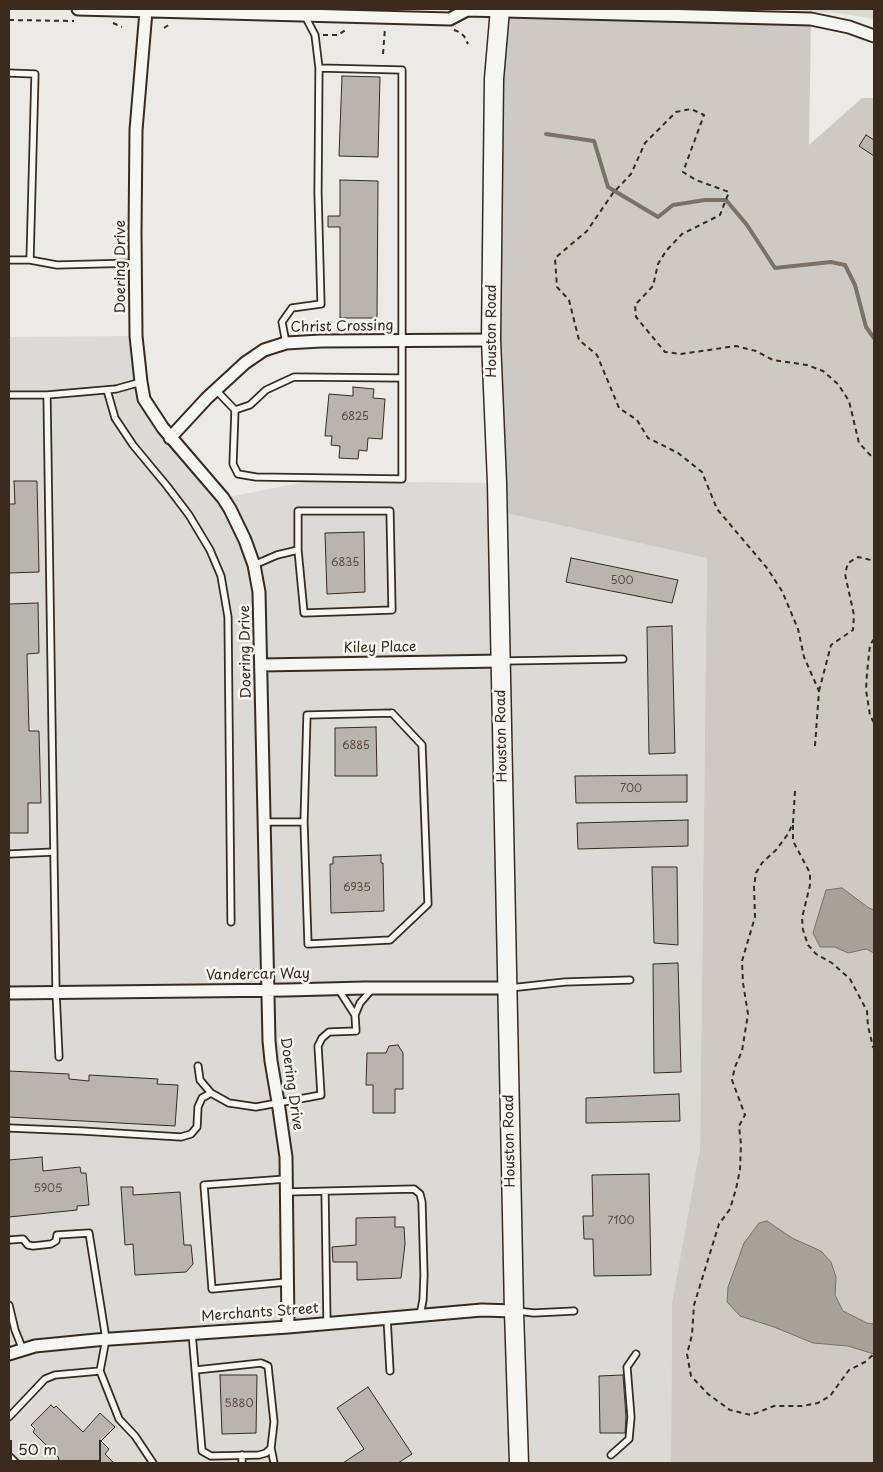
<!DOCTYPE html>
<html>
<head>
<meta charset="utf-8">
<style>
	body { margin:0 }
	#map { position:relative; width:883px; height:1472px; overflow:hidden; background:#ebeae5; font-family:"Playpen Sans",sans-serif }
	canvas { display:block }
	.frame { position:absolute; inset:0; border:10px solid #3b2a1e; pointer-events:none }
	.scale { position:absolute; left:10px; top:1440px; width:91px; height:22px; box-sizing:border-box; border:2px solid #3b2a1e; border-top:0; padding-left:6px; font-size:15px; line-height:18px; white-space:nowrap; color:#3b2a1e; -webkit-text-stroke:4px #f6f6f2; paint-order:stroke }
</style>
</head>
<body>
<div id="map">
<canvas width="883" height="1472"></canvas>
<div class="frame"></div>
<div class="scale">50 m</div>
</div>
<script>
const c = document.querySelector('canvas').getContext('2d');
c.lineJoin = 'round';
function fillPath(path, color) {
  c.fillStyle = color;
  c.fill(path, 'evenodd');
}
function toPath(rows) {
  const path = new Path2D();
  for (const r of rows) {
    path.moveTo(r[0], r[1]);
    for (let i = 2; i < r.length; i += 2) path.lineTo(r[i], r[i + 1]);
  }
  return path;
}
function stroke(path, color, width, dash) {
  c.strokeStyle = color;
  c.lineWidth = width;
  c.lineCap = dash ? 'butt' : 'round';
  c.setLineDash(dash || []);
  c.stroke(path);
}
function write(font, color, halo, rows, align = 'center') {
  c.font = font + ' "Playpen Sans",sans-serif';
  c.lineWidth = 5;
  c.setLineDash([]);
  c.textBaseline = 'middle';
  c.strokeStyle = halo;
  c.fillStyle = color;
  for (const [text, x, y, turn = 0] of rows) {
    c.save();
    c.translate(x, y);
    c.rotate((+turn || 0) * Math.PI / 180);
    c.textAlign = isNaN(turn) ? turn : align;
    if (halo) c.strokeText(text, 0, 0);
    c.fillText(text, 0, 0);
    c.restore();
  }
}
fillPath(toPath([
	[781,9,874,9,874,19,837,13],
	[136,336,144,399,223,498,310,481,497,483,497,511,707,557,700,1148,672,1303,671,1463,9,1463,9,337]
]), '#dcdad4');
fillPath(toPath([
	[500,10,811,19,809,145,862,98,874,98,874,1463,671,1463,672,1303,700,1148,707,558,497,511]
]), '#cdcac4');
const water = toPath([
	[842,888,869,908,874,910,874,953,866,949,848,953,835,947,820,947,813,933,826,890,842,888],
	[767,1221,792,1238,821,1251,831,1262,836,1277,835,1295,843,1311,867,1323,874,1324,874,1354,848,1346,813,1343,774,1327,740,1316,727,1302,728,1287,744,1243,759,1223,767,1221]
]);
fillPath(water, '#a8a198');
stroke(water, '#7c7167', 1);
stroke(toPath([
	[546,134,594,141,608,187,658,217,673,205,705,200,726,200,747,225,775,268,831,262,845,265,855,285,866,327,874,338]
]), '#7c7167', 4);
const building = toPath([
	[342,76,380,77,378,157,339,156,342,76],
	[866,135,874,140,874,156,859,146,866,135],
	[340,180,378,181,377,318,340,318,340,227,328,227,328,216,340,216,340,180],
	[353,387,374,389,373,398,385,399,382,439,368,438,367,451,359,450,358,459,339,458,340,446,331,445,332,436,325,436,329,394,353,396,353,387],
	[14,481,37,481,39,572,9,573,9,504,15,504,14,481],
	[364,532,365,592,327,594,325,533,364,532],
	[571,558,678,580,672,603,566,582,571,558],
	[38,603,39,653,27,654,29,731,39,731,41,803,28,803,28,833,9,833,9,604,38,603],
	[672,626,675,753,649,754,647,627,672,626],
	[376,727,377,776,335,776,335,728,376,727],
	[687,775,687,802,576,803,575,776,687,775],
	[688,820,688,846,578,849,577,823,688,820],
	[381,855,381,863,383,863,384,911,331,913,330,864,333,864,333,857,381,855],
	[652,867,677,867,678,945,654,943,652,867],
	[677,963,678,963,681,1072,654,1073,653,964,677,963],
	[398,1045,403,1053,403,1089,395,1089,395,1113,373,1113,373,1085,366,1085,367,1053,386,1053,389,1046,398,1045],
	[9,1071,69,1074,69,1079,89,1081,89,1075,158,1079,157,1084,178,1085,175,1126,9,1117,9,1071],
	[679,1094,680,1121,586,1123,586,1098,679,1094],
	[42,1157,43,1171,80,1167,81,1173,86,1173,89,1205,77,1206,77,1210,9,1217,9,1160,42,1157],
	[649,1174,651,1275,594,1276,593,1239,584,1239,583,1216,593,1216,592,1175,649,1174],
	[121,1187,133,1187,133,1195,180,1192,184,1245,191,1245,193,1264,186,1272,135,1275,133,1244,125,1245,121,1187],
	[395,1217,395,1227,404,1227,405,1244,401,1278,357,1280,357,1262,333,1262,332,1247,356,1245,356,1218,395,1217],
	[220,1375,257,1375,256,1433,222,1434,220,1375],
	[623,1375,626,1417,625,1433,600,1433,599,1376,623,1375],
	[368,1387,412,1454,398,1463,343,1463,364,1449,337,1408,368,1387],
	[51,1405,54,1408,56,1406,83,1432,100,1413,115,1427,101,1441,109,1449,105,1454,114,1463,63,1463,58,1459,59,1458,33,1432,35,1429,31,1425,51,1405]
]);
fillPath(building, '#bab4ae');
stroke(building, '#3b2a1e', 1);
const service = toPath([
	[319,68,402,70,402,479,256,477,238,474,233,464,235,410,250,405,266,390,294,377,401,378],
	[9,73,35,74,30,260],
	[9,260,30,260,57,265,135,263],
	[286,343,282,322,292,308,321,304,318,193,319,68,315,35,305,16],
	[107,390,115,418,133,445,167,486,189,515,210,550,221,576,228,617,231,922],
	[216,390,235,410],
	[9,395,47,395,116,389,141,382],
	[47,395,56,992,59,1057],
	[298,511,390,511,392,610,304,613,298,550,298,511],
	[254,565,277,555,298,550],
	[503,661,623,659],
	[392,713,422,745,428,904,390,940,308,944,304,822,307,715,392,713],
	[264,822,304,822],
	[9,854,54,852],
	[510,988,565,982,630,980],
	[339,990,355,1015],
	[198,1066,200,1080,211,1093,229,1103,256,1107,321,1095,318,1046,322,1038,329,1032,356,1031,355,1015,360,1003,373,988],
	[9,1128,82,1131,181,1137,191,1134,197,1127,198,1107,202,1098,211,1093],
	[286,1179,204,1185,212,1289,287,1282],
	[286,1192,414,1189,420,1194,422,1202,424,1275,423,1300,420,1315],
	[325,1192,327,1323],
	[9,1240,23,1239,28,1245,33,1246,51,1244,56,1241,57,1235,89,1233,106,1339,100,1371,119,1419,135,1436,153,1463],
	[9,1305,15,1330,23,1350],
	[517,1311,534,1313,574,1311],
	[387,1318,390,1371],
	[192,1333,202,1451,211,1456,259,1455,266,1453,271,1448,274,1422,268,1366,261,1363,196,1370],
	[9,1417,45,1379,55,1375,100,1371],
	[271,1448,274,1463],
	[242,1455,242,1463],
	[611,1455,629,1439,631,1417,627,1367,636,1354],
	[9,1456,16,1463]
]);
const minor = toPath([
	[78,9,450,19,467,10,811,19,849,27,874,36],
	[146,11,136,130,135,233,136,336,141,382,144,399,163,428,223,498,230,509,245,540,254,565,259,592,269,1041,271,1061,278,1102,286,1157,288,1327],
	[170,438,207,398,245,363,264,350,286,343,321,341,491,340],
	[261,665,501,661],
	[9,993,287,990,364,988,507,988],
	[9,1354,35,1346,96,1340,288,1327,482,1310,514,1311]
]);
const primary = toPath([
	[500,9,494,79,491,340,497,483,514,1311,519,1463]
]);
stroke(service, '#3b2a1e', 9);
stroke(minor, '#3b2a1e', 15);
stroke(primary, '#3b2a1e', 21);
stroke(toPath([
	[9,20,74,21],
	[113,23,122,27],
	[164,28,170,24],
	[454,30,459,32,464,36,468,44],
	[323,35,338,35,347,29],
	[383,54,385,28],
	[874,639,870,645,867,673,866,690,870,715,874,723],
	[819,691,831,645,853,630,854,615,845,574,848,563,858,557,871,560,874,562],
	[815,746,819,691,804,657,798,629,782,591,767,568,717,509,702,472,678,453,648,438,637,420,619,408,597,355,579,340,569,300,557,287,555,258,587,231,613,193,631,174,645,143,676,112,691,109,704,115,683,172,696,180,729,192,720,215,682,234,666,251,658,264,653,286,635,305,636,317,665,352,681,354,736,346,756,351,773,360,807,365,823,371,838,384,849,401,859,443,874,459],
	[795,791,793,823,788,834,776,850,762,863,756,873,754,886,755,917,742,961,743,983,748,1014,742,1051,735,1067,732,1080,745,1115,739,1126,741,1144,740,1170,736,1189,730,1209,719,1224,694,1305,692,1335,687,1354,691,1376,708,1394,730,1410,751,1415,774,1406,802,1406,818,1403,830,1396,849,1370,865,1362,874,1354],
	[793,825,793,841,810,873,810,885,802,918,803,930,808,945,816,954,832,963,850,979,867,1011,868,1026,873,1047,874,1048]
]), '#3b2a1e', 2, [5, 4]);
stroke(service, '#f6f6f2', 5.5);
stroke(minor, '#f6f6f2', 11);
stroke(primary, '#f6f6f2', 18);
write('11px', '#5b4c42', null, [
	["6825",355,417],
	["6835",345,563],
	["500",622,581],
	["6885",356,746],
	["700",631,789],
	["6935",357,888],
	["5905",48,1189],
	["7100",621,1221],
	["5880",239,1404]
]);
write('14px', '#3b2a1e', '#f6f6f2', [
	["Doering Drive",121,267,-90],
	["Christ Crossing",342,327,-1],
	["Houston Road",492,331,-90],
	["Kiley Place",380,648,-1],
	["Doering Drive",246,652,-91],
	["Houston Road",502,736,-91],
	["Vandercar Way",258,975,-1],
	["Doering Drive",291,1084,82],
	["Houston Road",510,1141,-91],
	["Merchants Street",260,1313,-4]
]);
</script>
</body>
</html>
